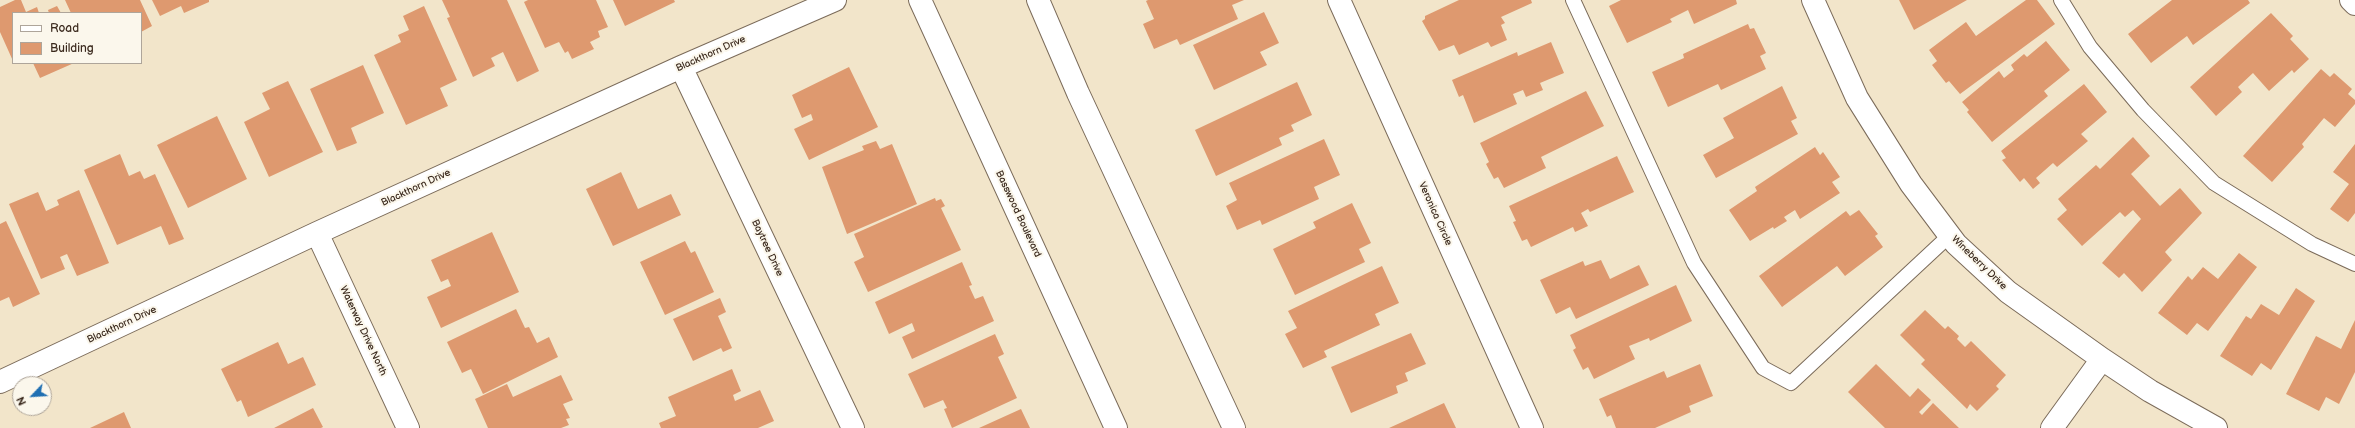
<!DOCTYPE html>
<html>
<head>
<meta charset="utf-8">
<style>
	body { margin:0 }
	#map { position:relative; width:2355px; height:428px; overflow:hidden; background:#f2e5ca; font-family:"Balsamiq Sans",sans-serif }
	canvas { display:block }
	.legend { position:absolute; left:12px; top:12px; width:130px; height:52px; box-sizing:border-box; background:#fbf7ec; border:1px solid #aea59a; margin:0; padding:5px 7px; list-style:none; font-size:12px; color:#3b2a1e }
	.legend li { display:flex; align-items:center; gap:8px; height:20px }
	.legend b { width:20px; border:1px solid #aea59a }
	.north { position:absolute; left:12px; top:376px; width:40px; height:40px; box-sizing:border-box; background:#fbf7ec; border:1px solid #aea59a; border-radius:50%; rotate:245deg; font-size:11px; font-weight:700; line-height:16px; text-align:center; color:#3b2a1e }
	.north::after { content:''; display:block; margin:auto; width:14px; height:18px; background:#1f6fb2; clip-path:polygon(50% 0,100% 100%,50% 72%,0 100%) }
</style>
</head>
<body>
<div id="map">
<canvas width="2355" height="428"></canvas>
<ul class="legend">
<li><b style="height:5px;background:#fff"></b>Road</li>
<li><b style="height:11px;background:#de996f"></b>Building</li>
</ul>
<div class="north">N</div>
</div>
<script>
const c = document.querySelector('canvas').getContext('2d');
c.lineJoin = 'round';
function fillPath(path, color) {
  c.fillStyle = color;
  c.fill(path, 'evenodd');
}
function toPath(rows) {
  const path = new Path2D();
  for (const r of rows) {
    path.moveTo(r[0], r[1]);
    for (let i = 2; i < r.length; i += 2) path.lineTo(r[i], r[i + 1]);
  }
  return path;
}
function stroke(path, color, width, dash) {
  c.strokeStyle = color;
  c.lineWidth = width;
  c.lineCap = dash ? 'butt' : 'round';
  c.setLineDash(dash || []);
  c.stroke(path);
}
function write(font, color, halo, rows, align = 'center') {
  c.font = font + ' "Balsamiq Sans",sans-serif';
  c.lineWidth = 4;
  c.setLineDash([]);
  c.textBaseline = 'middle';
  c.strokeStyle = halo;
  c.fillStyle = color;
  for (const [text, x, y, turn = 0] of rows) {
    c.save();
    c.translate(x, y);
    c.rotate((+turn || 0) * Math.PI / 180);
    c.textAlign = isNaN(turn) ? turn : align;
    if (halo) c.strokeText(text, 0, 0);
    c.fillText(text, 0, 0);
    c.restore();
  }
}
fillPath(toPath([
	[15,0,21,0,26,12,37,7,39,13,13,13,13,61,0,32,0,7],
	[65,0,140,0,152,26,141,32,141,13,71,13],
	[152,0,209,0,209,2,184,13,181,6,160,16],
	[442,0,507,0,539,71,517,82,503,52,491,58,495,66,473,77,447,18,450,17],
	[528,0,596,0,608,27,598,31,600,37,590,42,594,49,572,59,568,51,565,53,559,42,545,48,524,2],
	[613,0,674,0,675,2,625,26],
	[1148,0,1244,0,1232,5,1238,19,1180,45,1177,39,1154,49,1143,24,1154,19,1146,1],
	[1459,0,1531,0,1532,3,1501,17,1505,23,1501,25,1507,40,1491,47,1488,42,1459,55,1454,45,1439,51,1422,21,1425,19,1425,16],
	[1621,0,1736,0,1737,4,1694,24,1688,10,1670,19,1672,22,1627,43,1609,6],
	[1899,0,1967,0,1914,30],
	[2026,0,2037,0,2055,24,1960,94,1949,81,1946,83,1932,65,1937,61,1929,50,1966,22,1976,36],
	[2172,0,2248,0,2250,3,2193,45,2187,36,2151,63,2128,34],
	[57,6,61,13,49,13,48,10],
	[424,6,457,80,440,88,448,106,406,125,374,55,401,42,398,35,409,30,403,16],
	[1264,12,1279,43,1260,52,1267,65,1214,90,1193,45],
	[2271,13,2293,36,2290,39,2309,59,2294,73,2292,70,2269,91,2253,73,2238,87,2242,92,2216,116,2190,87],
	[1748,24,1750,29,1754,28,1766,53,1760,56,1766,69,1721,90,1718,84,1668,107,1652,72,1684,58,1683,54],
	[2046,41,2070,70,2044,91,2048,96,1992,142,1967,112,1969,110,1962,102,1999,71,2004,78,2014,70,2011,65,2024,54,2027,57],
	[1551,42,1564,73,1540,83,1543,90,1526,97,1523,90,1513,94,1517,104,1474,123,1463,95,1459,97,1452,80,1517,52,1518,56],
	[33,63,74,63,40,78],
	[363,65,384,113,351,128,357,143,337,151,310,89],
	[849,67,878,127,809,160,794,129,813,120,811,114,802,118,792,95],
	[2321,69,2330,77,2334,73,2352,89,2348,94,2355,100,2355,104,2335,127,2324,118,2302,144,2304,147,2272,182,2243,156],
	[288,81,323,152,269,177,244,122,270,109,262,93],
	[1297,82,1312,115,1291,125,1294,131,1279,138,1282,145,1216,176,1195,130],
	[2084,84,2107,112,2081,134,2088,141,2057,167,2053,163,2036,178,2040,183,2033,189,2024,178,2020,182,2002,160,2006,158,2001,151],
	[1782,86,1797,118,1791,121,1798,134,1716,178,1703,155,1734,138,1723,118],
	[1586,91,1604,126,1541,157,1546,168,1504,188,1498,177,1494,179,1486,164,1489,162,1480,143],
	[217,116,247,179,188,208,157,145],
	[2133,137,2150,156,2131,174,2160,206,2180,188,2202,213,2165,252,2172,260,2142,292,2124,273,2119,278,2102,263,2141,219,2133,210,2125,217,2120,212,2082,246,2057,219,2067,210,2058,199,2096,165,2100,169],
	[1324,139,1340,175,1314,187,1319,199,1262,225,1260,220,1237,230,1226,206,1237,200,1229,183],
	[876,141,880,149,892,144,917,204,847,234,822,167,864,150,862,146],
	[2355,144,2355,213,2348,222,2330,209,2349,184,2333,172],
	[1815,147,1820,155,1823,152,1840,177,1832,182,1840,193,1800,219,1795,210,1784,217,1787,221,1774,229,1773,227,1750,241,1729,210,1757,191,1755,187],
	[120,154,129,176,140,171,144,179,155,174,184,239,169,245,161,226,117,245,84,170],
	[1617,156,1634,192,1590,212,1588,209,1581,213,1588,226,1575,232,1573,227,1531,247,1527,239,1522,241,1513,222,1516,221,1509,206],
	[621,172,638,209,671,194,681,215,613,246,586,189],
	[79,190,109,263,77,276,67,254,60,257,65,269,41,279,9,204,38,192,46,211,59,205,57,200],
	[935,198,936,201,941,199,945,206,941,208,961,250,868,292,854,262,864,257,854,234],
	[1352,203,1371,243,1359,249,1365,262,1295,295,1273,249,1316,228,1313,222],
	[1859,210,1878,234,1875,236,1883,247,1845,276,1837,266,1782,307,1759,276,1846,211,1850,216],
	[6,221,40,294,13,307,9,297,0,301,0,224],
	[492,232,519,292,441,328,427,297,451,286,448,279,441,282,431,260],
	[685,241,691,253,695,251,714,292,665,315,640,262],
	[2239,253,2257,267,2208,331,2197,323,2187,335,2158,313,2188,276,2192,280,2203,267,2218,279],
	[1601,260,1610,279,1639,265,1649,285,1576,319,1570,307,1556,314,1540,280,1583,261,1585,266],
	[962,262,972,285,969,286,975,299,983,296,994,321,912,359,902,337,915,331,912,323,889,334,875,302],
	[1382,266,1399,303,1375,314,1380,325,1324,351,1327,357,1303,368,1285,334,1297,328,1288,311],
	[1676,285,1692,321,1650,341,1649,338,1629,346,1635,359,1594,379,1588,367,1583,370,1573,350,1576,348,1570,335],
	[2296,288,2315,301,2271,370,2261,363,2252,376,2220,356,2246,316,2251,319,2261,304,2279,315],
	[720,298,726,312,718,316,732,348,723,352,721,348,693,361,673,319],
	[516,309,525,328,529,327,537,343,549,337,558,357,483,394,471,369,462,373,447,342],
	[1925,310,1945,329,1948,326,1959,336,1957,339,1965,347,1971,341,2006,375,1996,386,1999,389,1977,411,1970,404,1967,409,1921,364,1925,360,1900,335],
	[2355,320,2355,372,2339,404,2326,397,2319,411,2286,394,2316,336,2341,349],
	[1411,333,1426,364,1405,373,1408,381,1396,386,1398,393,1351,413,1331,367],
	[995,334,1004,354,998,357,1017,398,952,428,944,409,947,408,943,400,924,408,908,374],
	[278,342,288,364,303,357,316,385,248,417,241,400,237,402,221,369],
	[1700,364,1713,396,1689,406,1691,412,1655,428,1616,428,1611,415,1607,417,1599,399,1664,371,1667,378],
	[1876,364,1910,397,1918,388,1931,400,1919,412,1922,415,1933,403,1959,428,1885,428,1848,392],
	[732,369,741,391,733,395,735,401,760,390,774,421,758,428,661,428,659,423,676,416,668,397],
	[561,375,573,400,563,404,570,418,566,419,569,425,561,428,488,428,475,399,507,384,513,397],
	[1444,403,1456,428,1389,428],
	[313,408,323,427,321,428,274,428],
	[1021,409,1030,428,979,428],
	[124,412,131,428,90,428]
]), '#de996f');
const service = toPath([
	[1573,0,1694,263,1763,368,1791,383,1950,235],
	[2061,0,2090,47,2143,110,2214,183,2312,244,2355,264]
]);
const minor = toPath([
	[1339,0,1532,428],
	[1813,0,1857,98,1911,184,1956,244,2008,292,2102,359,2150,391,2216,428],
	[2351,0,2355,4],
	[681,67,853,428],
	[317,233,408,428],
	[0,382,317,233,681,67,835,0],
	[2052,428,2102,359]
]);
const secondary = toPath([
	[920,0,1116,428],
	[1038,0,1078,93,1234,428]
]);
stroke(service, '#7b6b5a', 16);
stroke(minor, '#7b6b5a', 24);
stroke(secondary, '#7b6b5a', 24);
stroke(service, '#fff', 14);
stroke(minor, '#fff', 22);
stroke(secondary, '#fff', 22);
write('10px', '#3b2a1e', '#fbf7ec', [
	["Blackthorn Drive",711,54,-24],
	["Blackthorn Drive",416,188,-25],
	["Basswood Boulevard",1018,214,65],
	["Veronica Circle",1435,214,66],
	["Baytree Drive",767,248,65],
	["Wineberry Drive",1979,263,44],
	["Blackthorn Drive",122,325,-25],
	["Waterway Drive North",363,331,65]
]);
</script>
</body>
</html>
